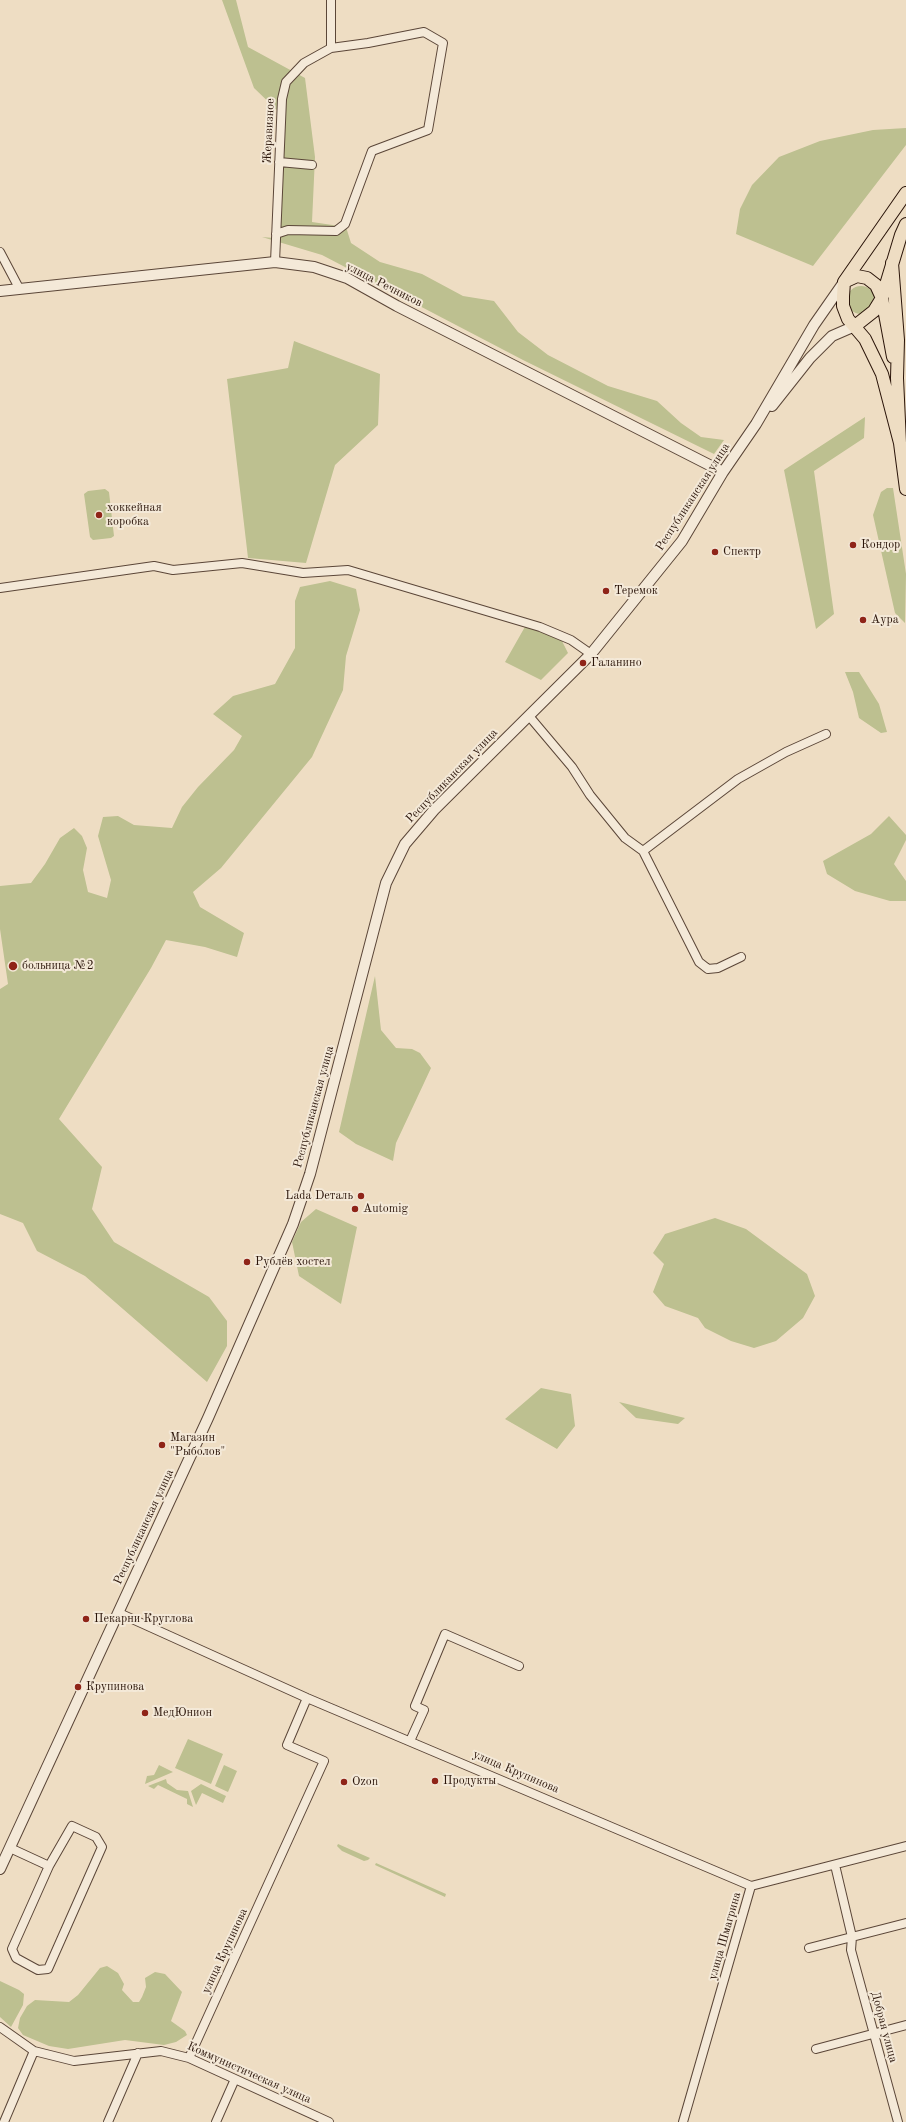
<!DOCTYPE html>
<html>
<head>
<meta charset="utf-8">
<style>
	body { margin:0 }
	canvas { display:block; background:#eeddc3 }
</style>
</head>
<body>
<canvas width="906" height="2122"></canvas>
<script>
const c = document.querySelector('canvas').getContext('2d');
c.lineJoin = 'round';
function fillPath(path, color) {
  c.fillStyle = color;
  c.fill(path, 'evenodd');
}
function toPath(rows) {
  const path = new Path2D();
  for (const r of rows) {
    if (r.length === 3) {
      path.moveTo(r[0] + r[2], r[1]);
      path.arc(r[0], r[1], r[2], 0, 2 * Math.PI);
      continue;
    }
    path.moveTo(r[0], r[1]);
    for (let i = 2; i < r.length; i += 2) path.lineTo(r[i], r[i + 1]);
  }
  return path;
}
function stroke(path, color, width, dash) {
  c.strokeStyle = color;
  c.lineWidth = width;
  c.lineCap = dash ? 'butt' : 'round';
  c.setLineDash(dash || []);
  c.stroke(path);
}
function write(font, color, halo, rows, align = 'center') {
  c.font = font + ' "Old Standard TT",serif';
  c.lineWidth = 4;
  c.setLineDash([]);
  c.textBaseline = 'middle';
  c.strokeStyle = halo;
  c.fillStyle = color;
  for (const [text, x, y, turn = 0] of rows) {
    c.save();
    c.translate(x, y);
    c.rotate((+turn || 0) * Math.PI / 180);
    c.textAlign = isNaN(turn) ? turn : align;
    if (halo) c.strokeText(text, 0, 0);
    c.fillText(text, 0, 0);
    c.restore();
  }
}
fillPath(toPath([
	[222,0,236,0,248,47,305,78,315,157,312,222,346,227,351,243,380,262,422,274,463,296,494,301,518,332,548,355,608,386,657,401,681,423,701,437,724,440,714,454,523,360,322,255,262,237,274,238,281,114,254,88],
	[906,128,906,145,813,266,736,234,740,209,752,185,779,157,820,141,873,130],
	[861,300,14],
	[294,341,380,374,378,425,335,465,306,563,248,558,227,379,288,368],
	[865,417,864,438,814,471,834,614,816,629,784,470],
	[887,488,893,488,906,574,905,623,895,613,873,515,881,492],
	[105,489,109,492,114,536,111,538,93,540,90,537,84,494,88,491],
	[330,581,356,589,360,610,346,656,343,690,312,757,221,868,193,892,200,907,244,933,237,957,205,947,166,940,151,968,59,1119,102,1167,92,1209,114,1242,209,1297,227,1321,227,1346,207,1382,85,1276,37,1251,23,1223,0,1214,0,989,8,984,0,929,0,886,31,883,45,864,60,838,74,828,82,836,87,848,83,870,88,892,107,898,111,880,98,836,103,817,118,816,134,825,172,828,182,807,198,787,234,750,242,736,213,714,233,696,275,684,295,648,295,601,300,587],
	[526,625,562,641,568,653,541,680,505,662],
	[845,672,859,672,879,704,887,732,881,733,859,718,853,692],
	[889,816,906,835,906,840,894,864,906,881,906,901,890,901,855,891,827,874,823,861,871,834],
	[375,976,381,1030,396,1048,412,1049,420,1053,431,1068,396,1143,393,1161,356,1144,339,1132],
	[316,1209,357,1227,341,1304,299,1276,292,1242,301,1222],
	[715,1218,746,1229,807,1274,815,1296,803,1318,776,1341,754,1348,731,1341,705,1328,698,1318,665,1306,653,1292,664,1264,653,1253,665,1234],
	[541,1388,571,1394,575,1426,557,1449,505,1419],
	[619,1402,685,1418,678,1424,636,1418],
	[188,1739,223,1754,211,1784,175,1768],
	[159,1765,173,1772,145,1784,147,1776,154,1775],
	[224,1765,237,1771,228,1792,215,1786],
	[166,1779,167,1783,177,1790,188,1791,193,1807,187,1804,187,1799,158,1785,154,1789,148,1786],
	[201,1784,226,1796,223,1803,202,1793,196,1805,191,1791],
	[338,1844,370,1858,368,1860,364,1861,342,1851,337,1846],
	[376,1863,446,1894,445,1897,375,1865],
	[107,1966,118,1973,124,1984,122,1990,133,2002,139,2002,142,1997,146,1987,145,1978,155,1972,165,1974,182,1992,171,2021,185,2031,187,2035,176,2042,164,2045,125,2040,68,2049,49,2046,23,2035,18,2028,20,2018,27,2006,35,2000,69,2002,78,1995,100,1968],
	[0,1981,19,1990,24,1994,23,2005,11,2027,0,2017]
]), '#bdc090');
const minor = toPath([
	[279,162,312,165],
	[276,234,288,230,336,231,345,224,372,151,428,130,443,43,424,32,368,43,331,48],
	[0,252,19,288],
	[275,262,282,99,286,82,304,63,331,48,331,0],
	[0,588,154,566,173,570,242,563,303,573,348,570,540,627,571,640,591,654],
	[529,716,572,767,590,795,625,838,643,851,699,962,708,969,718,968,741,957],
	[643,851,738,779,786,752,826,734],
	[119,1613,307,1698,751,1886],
	[410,1741,424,1710,415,1706,445,1634,519,1666],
	[10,1848,49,1866,12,1949,16,1958,38,1970,48,1969,102,1847,96,1837,72,1826,49,1866],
	[835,1865,852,1937,851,1950,898,2122],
	[751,1886,906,1846],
	[809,1948,906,1923],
	[0,2027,34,2051,74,2061,161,2051,189,2058,329,2122],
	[816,2049,906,2025],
	[189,2058,324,1761,287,1745,307,1698],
	[4,2122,34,2051],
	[108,2122,138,2053],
	[216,2122,235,2079],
	[683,2122,751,1886]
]);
const tertiary = toPath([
	[0,291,275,262,314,267,347,278,397,306,723,472],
	[772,406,810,358,832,336,855,326],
	[0,1869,208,1418,293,1224,310,1174,386,883,405,844,434,810,591,654,682,541,723,472,756,424,814,325,844,282]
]);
const primary = toPath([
	[892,263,898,340,897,378,900,443,906,489],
	[844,282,857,276,867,278,876,285,882,298,874,311,855,326],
	[893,357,882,298,901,235,906,224],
	[900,443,882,374,865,339,848,319,843,306,843,296,844,282,906,193]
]);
stroke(minor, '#5b4638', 10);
stroke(tertiary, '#5b4638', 12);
stroke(primary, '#2a1409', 14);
stroke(minor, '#f4e9d8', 8);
stroke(tertiary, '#f4e9d8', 10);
stroke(primary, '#eeddc3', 12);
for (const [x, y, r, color] of [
	[99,515,4,"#8f2418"],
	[853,545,4,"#8f2418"],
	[715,552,4,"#8f2418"],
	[606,591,4,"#8f2418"],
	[863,620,4,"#8f2418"],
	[583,663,4,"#8f2418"],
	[13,966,5,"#8f2418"],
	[361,1196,4,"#8f2418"],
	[355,1209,4,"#8f2418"],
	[247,1262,4,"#8f2418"],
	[162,1445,4,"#8f2418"],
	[86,1619,4,"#8f2418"],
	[78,1687,4,"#8f2418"],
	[145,1713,4,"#8f2418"],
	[435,1781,4,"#8f2418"],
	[344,1782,4,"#8f2418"]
]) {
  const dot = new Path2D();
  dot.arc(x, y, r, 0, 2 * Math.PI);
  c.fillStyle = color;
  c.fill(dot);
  stroke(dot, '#f4e9d8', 1.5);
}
write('12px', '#2a1409', '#f4e9d8', [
	["Жеравизное",269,131,-87],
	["улица Речников",384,285,27],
	["Республиканская улица",693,497,-57],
	["Республиканская улица",452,776,-46],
	["Республиканская улица",314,1107,-75],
	["Республиканская улица",144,1527,-65],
	["улица Крупинова",516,1772,23],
	["улица Шмагрина",725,1936,-74],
	["улица Крупинова",225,1951,-65],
	["Добрая улица",884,2027,75],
	["Коммунистическая улица",249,2073,24]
]);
write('12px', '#2a1409', '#f4e9d8', [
	["хоккейная",107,508],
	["коробка",107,522],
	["Кондор",861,545],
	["Спектр",723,552],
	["Теремок",614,591],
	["Аура",871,620],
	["Галанино",591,663],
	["больница №2",22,966],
	["Lada Dеталь",353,1196,"right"],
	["Automig",363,1209],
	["Рублёв хостел",255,1262],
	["Магазин",170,1438],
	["\"Рыболов\"",170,1452],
	["Пекарни Круглова",94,1619],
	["Крупинова",86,1687],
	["МедЮнион",153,1713],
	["Продукты",443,1781],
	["Ozon",352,1782]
], 'left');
</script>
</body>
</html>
